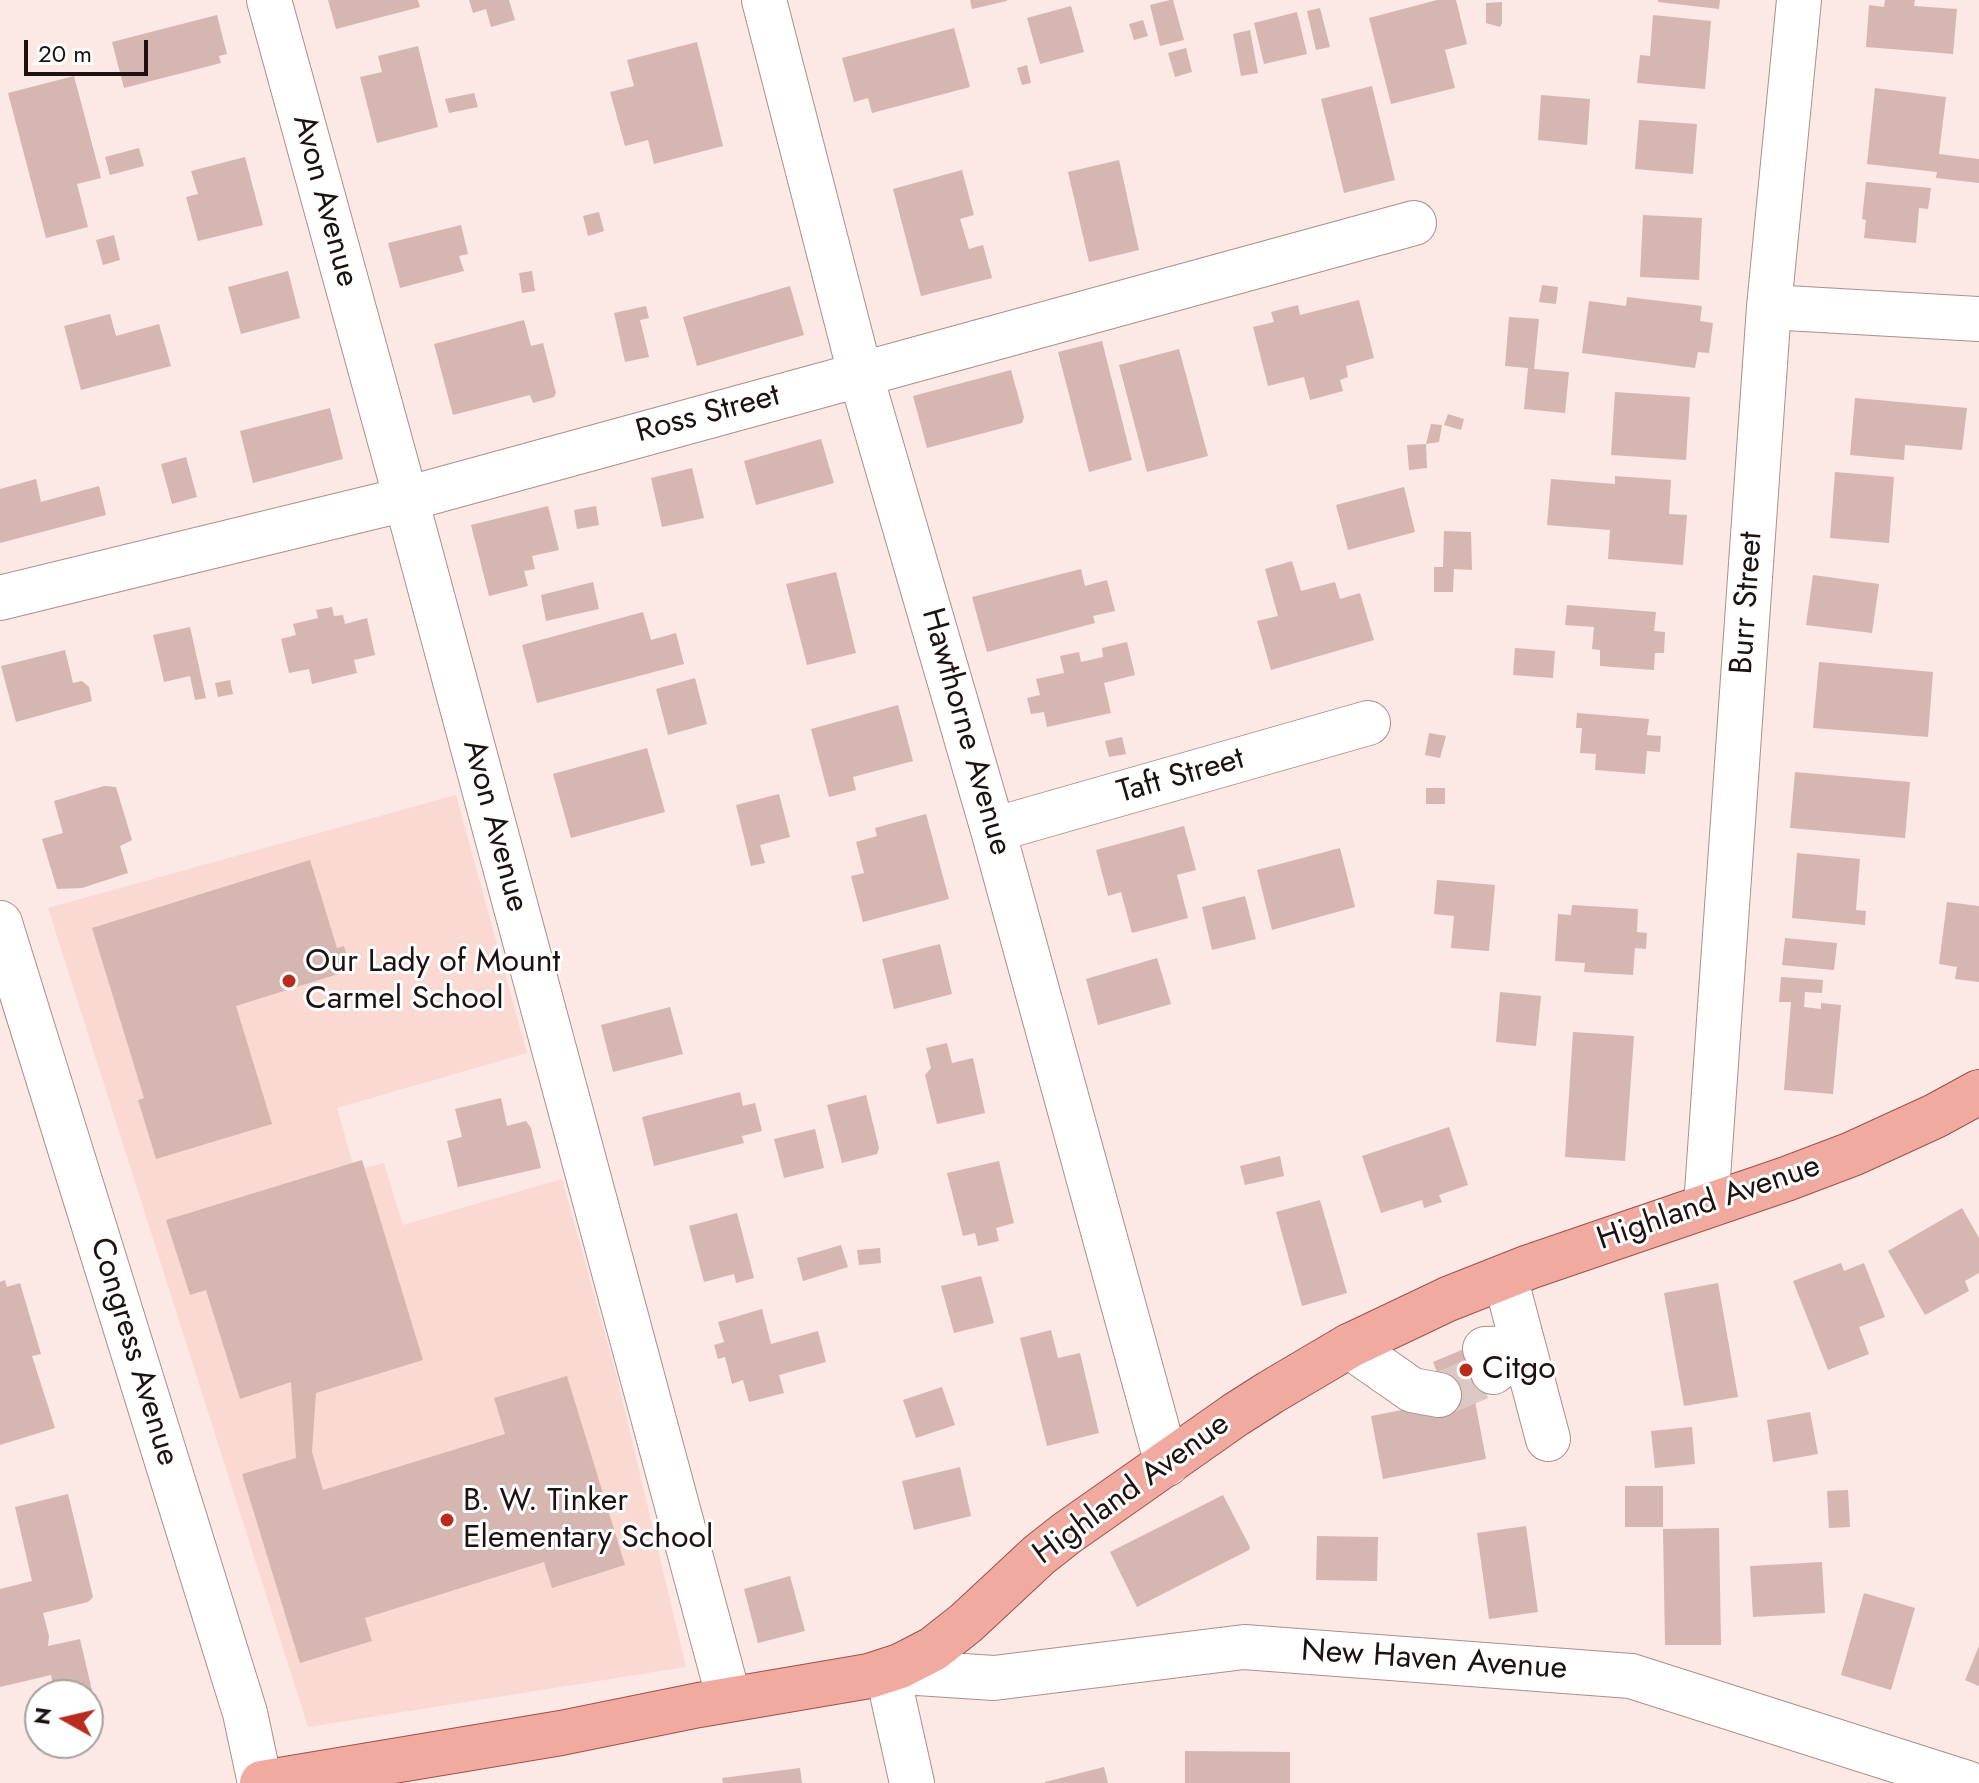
<!DOCTYPE html>
<html>
<head>
<meta charset="utf-8">
<style>
	body { margin:0 }
	#map { position:relative; width:1979px; height:1783px; overflow:hidden; background:#fce8e5; font-family:Jost,sans-serif }
	canvas { display:block }
	.north { position:absolute; left:24px; top:1679px; width:80px; height:80px; box-sizing:border-box; background:#fff; border:2px solid #a5a09f; border-radius:50%; rotate:278deg; font-size:22px; font-weight:700; line-height:32px; text-align:center; color:#1d1210 }
	.north::after { content:''; display:block; margin:auto; width:28px; height:36px; background:#b82b1e; clip-path:polygon(50% 0,100% 100%,50% 72%,0 100%) }
	.scale { position:absolute; left:24px; top:40px; width:124px; height:36px; box-sizing:border-box; border:4px solid #1d1210; border-top:0; padding-left:10px; font-size:24px; line-height:28px; white-space:nowrap; color:#1d1210; -webkit-text-stroke:6px #fff; paint-order:stroke }
</style>
</head>
<body>
<div id="map">
<canvas width="1979" height="1783"></canvas>
<div class="north">N</div>
<div class="scale">20 m</div>
</div>
<script>
const c = document.querySelector('canvas').getContext('2d');
c.lineJoin = 'round';
function fillPath(path, color) {
  c.fillStyle = color;
  c.fill(path, 'evenodd');
}
function toPath(rows) {
  const path = new Path2D();
  for (const r of rows) {
    path.moveTo(r[0], r[1]);
    for (let i = 2; i < r.length; i += 2) path.lineTo(r[i], r[i + 1]);
  }
  return path;
}
function stroke(path, color, width, dash) {
  c.strokeStyle = color;
  c.lineWidth = width;
  c.lineCap = dash ? 'butt' : 'round';
  c.setLineDash(dash || []);
  c.stroke(path);
}
function write(font, color, halo, rows, align = 'center') {
  c.font = font + ' Jost,sans-serif';
  c.lineWidth = 6;
  c.setLineDash([]);
  c.textBaseline = 'middle';
  c.strokeStyle = halo;
  c.fillStyle = color;
  for (const [text, x, y, turn = 0] of rows) {
    c.save();
    c.translate(x, y);
    c.rotate((+turn || 0) * Math.PI / 180);
    c.textAlign = isNaN(turn) ? turn : align;
    if (halo) c.strokeText(text, 0, 0);
    c.fillText(text, 0, 0);
    c.restore();
  }
}
fillPath(toPath([
	[456,795,527,1053,337,1108,355,1171,384,1163,403,1225,562,1179,616,1373,686,1667,308,1727,48,908]
]), '#fbd9d3');
fillPath(toPath([
	[328,0,418,0,420,7,336,29],
	[469,0,509,0,515,20,491,27,486,9,473,13],
	[970,0,1007,0,1007,1,972,9],
	[1170,0,1173,0,1184,40,1160,46,1150,5],
	[1437,0,1456,0,1467,44,1445,50,1455,88,1391,104,1369,18],
	[1658,0,1720,0,1719,9,1658,2],
	[1885,0,1915,0,1914,6,1957,9,1953,54,1866,47,1869,5,1884,7],
	[1502,2,1502,23,1500,27,1486,23,1486,3],
	[1071,6,1084,52,1040,64,1027,18],
	[1320,8,1330,47,1316,50,1307,11],
	[1297,12,1307,54,1264,64,1254,23],
	[217,15,227,54,219,56,221,63,124,88,112,42],
	[1653,15,1711,21,1705,89,1637,83,1640,55,1650,56],
	[1143,20,1148,36,1134,40,1129,24],
	[954,28,970,87,872,113,868,98,854,102,842,58],
	[1250,30,1258,73,1241,76,1233,34],
	[697,42,723,146,654,164,648,140,625,146,610,92,634,86,627,60],
	[418,46,438,127,377,143,360,77,382,72,378,56],
	[1186,48,1192,72,1175,77,1168,53],
	[1027,65,1031,83,1022,85,1017,68],
	[74,76,101,178,77,184,88,227,46,238,8,93],
	[1372,86,1395,180,1344,193,1321,99],
	[1875,88,1946,97,1939,154,1979,159,1979,183,1936,178,1937,172,1867,164],
	[474,93,478,107,449,113,445,99],
	[1541,95,1590,99,1587,145,1538,140],
	[1639,120,1697,124,1693,174,1635,169],
	[139,148,144,166,110,175,105,157],
	[245,157,263,225,198,241,186,197,198,194,191,171],
	[1119,160,1139,250,1089,262,1068,172],
	[962,170,974,215,960,219,969,249,983,245,992,278,921,296,893,189],
	[1866,182,1931,188,1928,209,1919,208,1916,243,1864,238,1866,220,1862,219],
	[599,212,604,231,588,236,583,216],
	[1643,215,1702,218,1699,280,1640,277],
	[461,225,468,254,459,256,464,271,400,288,388,243],
	[114,235,120,260,103,265,96,240],
	[288,271,300,318,241,334,228,287],
	[532,271,535,291,522,293,519,273],
	[1542,285,1558,287,1556,304,1539,302],
	[790,286,804,335,697,366,683,317],
	[1627,297,1702,306,1700,321,1713,323,1709,353,1698,352,1695,368,1582,353,1589,301,1626,306],
	[1359,300,1374,358,1346,366,1348,377,1340,380,1343,391,1310,400,1304,377,1268,386,1253,327,1274,322,1271,312,1298,305,1300,315],
	[646,306,649,318,640,320,649,357,625,362,614,313],
	[110,314,116,336,159,324,171,366,81,390,64,326],
	[1509,317,1539,319,1534,369,1569,372,1565,413,1524,409,1528,368,1505,366],
	[524,320,531,346,543,343,556,393,554,397,533,403,530,395,453,415,434,344],
	[1102,341,1132,460,1089,472,1058,352],
	[1179,349,1208,456,1147,472,1119,365],
	[1011,370,1024,417,1022,423,927,448,913,396],
	[1615,392,1690,397,1686,460,1611,455],
	[1855,398,1967,408,1962,450,1905,445,1904,460,1850,455],
	[330,408,343,459,253,483,240,431],
	[1448,414,1464,419,1461,430,1444,425],
	[1431,424,1442,425,1439,442,1426,444],
	[821,439,834,483,756,505,744,461],
	[1426,444,1427,468,1409,470,1407,445],
	[186,457,197,497,172,504,161,464],
	[692,468,704,518,662,527,651,478],
	[1835,472,1894,477,1889,543,1830,538],
	[1615,476,1671,480,1669,514,1687,515,1683,565,1608,559,1610,530,1547,525,1551,479,1615,484],
	[36,479,41,502,99,486,106,515,0,543,0,489],
	[1404,487,1415,532,1348,550,1336,505],
	[548,506,559,550,532,556,535,569,524,571,528,586,489,596,471,525],
	[596,506,599,525,577,529,574,510],
	[1444,531,1471,532,1472,570,1454,569,1453,592,1434,592,1434,567,1443,567],
	[1292,561,1301,591,1335,582,1340,599,1360,593,1374,640,1271,670,1257,621,1278,616,1265,569],
	[1081,569,1085,586,1107,580,1115,611,1093,616,1095,623,987,652,972,597],
	[836,572,856,653,807,665,786,584],
	[1813,575,1879,584,1872,633,1806,625],
	[593,582,599,609,546,621,541,595],
	[1567,605,1656,612,1654,631,1665,632,1664,653,1655,653,1654,670,1600,666,1600,650,1592,649,1594,627,1565,625],
	[332,607,334,616,343,615,345,624,367,618,375,655,354,660,357,673,312,684,309,669,289,673,281,639,296,635,293,624,318,618,316,610],
	[643,612,651,640,676,633,684,664,537,703,522,645],
	[190,627,206,698,195,700,190,676,164,682,153,635],
	[1127,642,1135,675,1104,683,1111,713,1047,727,1044,712,1031,714,1027,698,1040,695,1036,679,1064,673,1060,656,1079,652,1081,662,1103,657,1102,648],
	[1515,648,1555,651,1553,678,1513,675],
	[65,650,73,683,82,681,89,687,92,701,16,722,1,666],
	[1819,662,1933,672,1928,737,1813,728],
	[695,678,707,724,668,735,656,689],
	[230,680,233,694,218,697,215,683],
	[898,705,913,761,853,777,856,790,829,797,811,729],
	[1577,713,1649,719,1647,735,1661,736,1660,752,1647,751,1645,774,1595,770,1596,754,1580,753,1582,728,1576,728],
	[1429,733,1446,736,1440,758,1425,755],
	[1122,737,1126,754,1109,757,1105,741],
	[647,748,665,812,571,838,553,774],
	[1795,772,1910,782,1905,838,1790,828],
	[104,786,116,787,132,840,120,846,128,873,82,888,57,889,42,839,63,833,54,801],
	[1426,788,1445,788,1445,804,1426,804],
	[779,794,790,837,760,845,765,863,751,866,736,805],
	[926,814,949,899,863,922,851,876,864,873,856,842,877,836,875,828],
	[1184,826,1196,870,1177,875,1188,918,1132,933,1121,892,1108,896,1096,850],
	[1340,848,1355,907,1272,930,1257,870],
	[1797,853,1860,859,1856,910,1866,911,1865,925,1792,918],
	[310,860,337,948,344,946,351,970,236,1006,272,1124,156,1159,138,1100,144,1098,92,928],
	[1437,880,1495,885,1489,951,1451,948,1454,916,1434,914],
	[1245,896,1256,939,1212,950,1202,907],
	[1947,902,1979,906,1979,982,1955,979,1957,967,1939,964],
	[1572,905,1638,909,1637,932,1647,933,1646,949,1635,948,1633,975,1584,972,1585,963,1555,961,1558,914,1571,915],
	[1785,938,1837,943,1834,970,1782,965],
	[940,944,952,994,894,1009,882,959],
	[1157,958,1171,1004,1098,1025,1086,979],
	[1781,977,1823,980,1822,993,1805,992,1804,1007,1821,1009,1821,1003,1841,1005,1833,1094,1784,1090,1791,1002,1779,1002],
	[1500,992,1541,996,1536,1046,1496,1042],
	[670,1007,683,1054,613,1072,601,1025],
	[1573,1032,1634,1036,1625,1161,1565,1157],
	[947,1043,952,1063,973,1058,985,1113,937,1124,925,1075,931,1068,926,1048],
	[740,1092,743,1106,755,1103,762,1131,742,1136,744,1143,654,1166,642,1117],
	[866,1095,879,1148,877,1154,842,1163,827,1105],
	[501,1098,507,1126,526,1121,531,1128,541,1168,458,1187,447,1141,462,1137,455,1109],
	[1449,1127,1468,1185,1439,1195,1442,1202,1424,1208,1422,1200,1381,1213,1362,1156],
	[815,1129,824,1168,784,1178,774,1139],
	[1280,1156,1284,1176,1245,1185,1240,1166],
	[362,1160,423,1360,316,1393,312,1452,323,1490,505,1434,494,1398,567,1376,625,1565,552,1588,544,1562,365,1618,372,1641,300,1663,242,1474,296,1458,291,1382,240,1399,206,1290,190,1295,166,1220],
	[999,1161,1014,1223,996,1228,999,1241,978,1246,975,1233,963,1236,947,1173],
	[1320,1200,1347,1293,1302,1306,1276,1212],
	[1962,1208,1979,1238,1979,1273,1965,1281,1969,1291,1925,1315,1888,1251],
	[737,1213,754,1278,736,1283,734,1274,704,1282,689,1226],
	[841,1245,848,1267,803,1281,797,1258],
	[880,1248,881,1263,859,1265,857,1250],
	[1841,1263,1844,1271,1864,1263,1885,1317,1859,1327,1869,1354,1828,1370,1793,1281],
	[981,1276,994,1323,954,1333,941,1286],
	[5,1280,7,1287,20,1283,41,1354,32,1356,55,1428,0,1445,0,1282],
	[1718,1283,1738,1397,1684,1406,1664,1293],
	[762,1309,771,1344,818,1331,826,1362,779,1375,784,1393,749,1402,743,1380,732,1384,725,1357,718,1359,714,1345,724,1342,718,1322],
	[1051,1330,1058,1358,1080,1353,1099,1433,1047,1446,1020,1338],
	[1485,1340,1500,1378,1448,1400,1433,1362],
	[942,1387,955,1425,916,1438,903,1400],
	[1474,1396,1486,1459,1383,1479,1371,1416],
	[1810,1412,1818,1454,1773,1462,1767,1420],
	[1692,1427,1695,1464,1655,1468,1651,1431],
	[960,1467,971,1516,914,1530,902,1481],
	[1625,1486,1663,1486,1663,1527,1625,1527],
	[1848,1490,1850,1527,1829,1528,1827,1491],
	[68,1494,93,1597,88,1602,43,1613,49,1636,48,1646,80,1639,93,1695,55,1695,51,1675,0,1687,0,1589,32,1581,15,1507],
	[1223,1495,1250,1547,1249,1550,1137,1607,1110,1552],
	[1526,1526,1538,1612,1489,1619,1477,1533],
	[1719,1528,1721,1645,1665,1645,1663,1529],
	[1317,1536,1378,1537,1377,1581,1316,1580],
	[1822,1562,1825,1613,1753,1617,1750,1566],
	[790,1576,805,1631,758,1643,744,1589],
	[1864,1593,1915,1608,1891,1690,1841,1675],
	[1979,1646,1979,1686,1965,1680],
	[1185,1751,1290,1752,1290,1783,1185,1783],
	[1104,1767,1108,1783,1045,1783,1045,1782],
	[800,1768,802,1783,723,1783,722,1778]
]), '#d6b6b0');
stroke(toPath([
	[1439,1395,1493,1372]
]), '#dbc8c5', 44, [44, 22]);
const minor = toPath([
	[269,0,406,499,729,1699],
	[764,0,860,373,993,830,1167,1464],
	[1769,307,1979,319],
	[0,598,406,499,1414,223],
	[993,830,1368,723],
	[0,923,245,1713,260,1783],
	[1706,1206,1769,307,1799,0],
	[1505,1277,1548,1439],
	[1349,1346,1412,1390,1439,1395],
	[1485,1349,1523,1348,1493,1372],
	[912,1783,887,1671,994,1678,1244,1647,1631,1676,1967,1783]
]);
const major = toPath([
	[262,1783,561,1733,699,1705,869,1676,900,1666,933,1649,966,1623,1039,1555,1067,1533,1235,1415,1271,1392,1349,1346,1448,1299,1529,1267,1786,1179,1852,1154,1935,1116,1979,1092]
]);
stroke(minor, '#ad8e89', 46);
stroke(major, '#a15045', 46);
stroke(minor, '#fff', 44);
stroke(major, '#f1aaa0', 44);
for (const [x, y, r, color] of [
	[289,981,8,"#b82b1e"],
	[1466,1370,8,"#b82b1e"],
	[447,1520,8,"#b82b1e"]
]) {
  const dot = new Path2D();
  dot.arc(x, y, r, 0, 2 * Math.PI);
  c.fillStyle = color;
  c.fill(dot);
  stroke(dot, '#fff', 3);
}
write('32px', '#1d1210', '#fff', [
	["Avon Avenue",324,201,75],
	["Ross Street",708,415,-15],
	["Burr Street",1748,603,-86],
	["Hawthorne Avenue",965,732,74],
	["Taft Street",1181,777,-16],
	["Avon Avenue",494,826,75],
	["Highland Avenue",1709,1204,-19],
	["Congress Avenue",133,1352,73],
	["Highland Avenue",1132,1490,-36],
	["New Haven Avenue",1434,1661,4]
]);
write('32px', '#1d1210', '#fff', [
	["Our Lady of Mount",305,963],
	["Carmel School",305,1000],
	["Citgo",1482,1370],
	["B. W. Tinker",463,1502],
	["Elementary School",463,1539]
], 'left');
</script>
</body>
</html>
